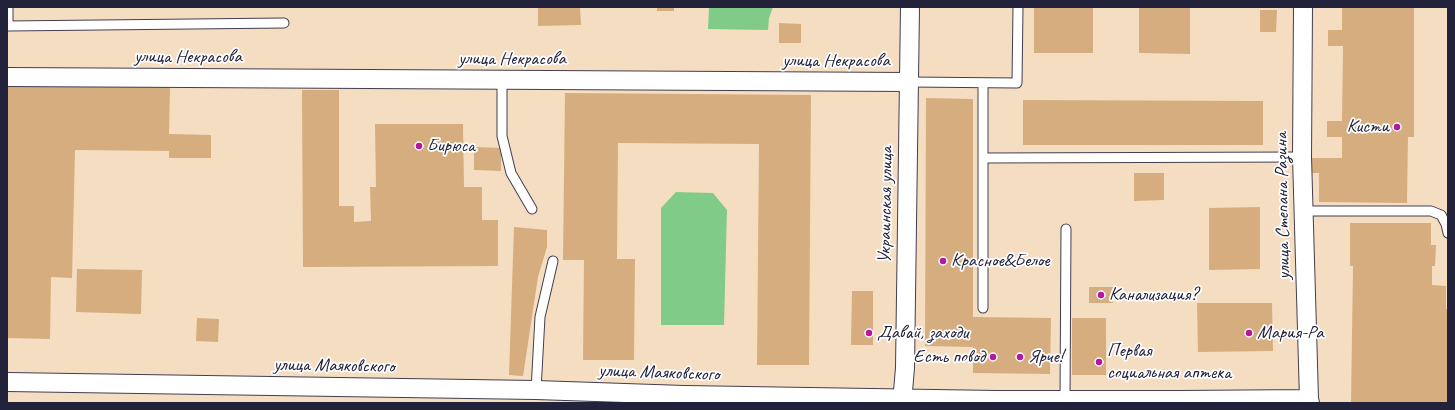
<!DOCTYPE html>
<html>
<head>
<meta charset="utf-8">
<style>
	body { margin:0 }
	#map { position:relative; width:1455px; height:410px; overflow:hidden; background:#f5ddc2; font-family:Caveat,sans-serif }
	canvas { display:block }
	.frame { position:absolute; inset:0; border:8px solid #22223b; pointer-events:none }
</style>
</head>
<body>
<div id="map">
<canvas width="1455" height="410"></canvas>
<div class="frame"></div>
</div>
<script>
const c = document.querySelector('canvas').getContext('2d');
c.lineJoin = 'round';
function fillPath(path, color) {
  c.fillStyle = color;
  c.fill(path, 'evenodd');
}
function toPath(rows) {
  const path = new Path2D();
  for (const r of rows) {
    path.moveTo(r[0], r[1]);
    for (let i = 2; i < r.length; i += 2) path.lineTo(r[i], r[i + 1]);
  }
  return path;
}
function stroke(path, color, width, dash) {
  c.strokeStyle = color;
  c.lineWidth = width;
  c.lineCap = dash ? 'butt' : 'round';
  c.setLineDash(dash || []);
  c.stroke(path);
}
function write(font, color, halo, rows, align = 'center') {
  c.font = font + ' Caveat,sans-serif';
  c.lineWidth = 3.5;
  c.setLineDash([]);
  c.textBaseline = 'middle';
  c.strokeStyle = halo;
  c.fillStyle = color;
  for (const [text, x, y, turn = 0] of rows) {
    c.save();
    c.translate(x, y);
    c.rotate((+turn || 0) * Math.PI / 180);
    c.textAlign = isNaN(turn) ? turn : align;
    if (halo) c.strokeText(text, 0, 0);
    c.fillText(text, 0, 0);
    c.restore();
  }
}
fillPath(toPath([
	[709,7,773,7,769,18,768,30,708,29],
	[676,192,713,193,727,210,724,325,661,325,661,208]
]), '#81cb88');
fillPath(toPath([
	[538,7,580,7,581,25,538,26],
	[657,7,674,7,674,11,657,11],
	[1034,7,1093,7,1093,53,1034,53],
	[1139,7,1190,7,1190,54,1139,53],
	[1342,7,1414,7,1414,137,1408,137,1407,203,1319,202,1319,173,1310,173,1310,158,1342,158,1342,137,1327,137,1327,121,1342,121,1343,46,1328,46,1328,30,1342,30],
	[1260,10,1277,10,1276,32,1260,32],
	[779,23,801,24,801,43,779,43],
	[7,82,170,86,169,134,211,135,211,158,169,158,169,151,75,150,72,278,51,277,50,339,7,338],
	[302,90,339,90,339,206,354,206,354,222,371,221,370,187,376,187,375,124,463,124,464,187,482,187,482,220,498,220,498,266,303,267],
	[565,93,811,95,809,365,757,365,759,144,618,143,617,259,635,259,634,360,583,360,584,260,563,260],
	[926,98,973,99,973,317,1051,318,1050,374,973,373,973,347,925,346],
	[1023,100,1263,101,1263,145,1023,145],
	[474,147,501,148,501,171,474,170],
	[1134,173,1164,173,1164,200,1134,201],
	[1260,207,1260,269,1209,270,1209,208],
	[1350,223,1431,223,1431,245,1436,245,1435,266,1432,266,1432,285,1446,286,1446,309,1448,309,1448,403,1351,403,1353,266,1350,266],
	[514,227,547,230,547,247,538,277,523,376,509,375],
	[77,269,142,270,141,314,76,312],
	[1089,287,1113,287,1113,303,1089,303],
	[852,291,873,291,873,345,851,345],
	[1197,303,1272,303,1273,351,1198,352],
	[197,318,219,319,218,342,196,341],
	[1072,318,1106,318,1106,375,1072,375]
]), '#d6ad7e');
const service = toPath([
	[8,7,8,26,284,23],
	[502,80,502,136,511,173,532,209],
	[909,82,1017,83,1018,7],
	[983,83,983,158,1302,157],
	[1304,211,1431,211,1441,215,1446,224,1448,233],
	[983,308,983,158],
	[536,390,540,317,553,261],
	[1065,400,1066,229]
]);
const minor = toPath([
	[1303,7,1302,157,1309,399,1310,403],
	[7,77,909,82],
	[7,382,536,390,684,395,996,400,1181,400,1309,399],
	[902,403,905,368,910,7]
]);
stroke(service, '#423e4f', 11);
stroke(minor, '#423e4f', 20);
stroke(service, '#fff', 9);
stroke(minor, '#fff', 18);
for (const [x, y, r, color] of [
	[1397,127,4,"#b5179e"],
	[419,146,4,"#b5179e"],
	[943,261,4,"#b5179e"],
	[1101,295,4,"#b5179e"],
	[869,333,4,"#b5179e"],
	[1249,333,4,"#b5179e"],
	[993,357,4,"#b5179e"],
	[1020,357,4,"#b5179e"],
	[1099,362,4,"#b5179e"]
]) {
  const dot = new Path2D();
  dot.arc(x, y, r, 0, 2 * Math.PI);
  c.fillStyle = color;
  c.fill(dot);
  stroke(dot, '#fff', 1.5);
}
write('19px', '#22223b', '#fff', [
	["улица Некрасова",188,57],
	["улица Некрасова",512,59],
	["улица Некрасова",836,61],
	["Украинская улица",886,205,-89],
	["улица Степана Разина",1283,206,-91],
	["улица Маяковского",334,366,1],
	["улица Маяковского",659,373,2]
]);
write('19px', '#22223b', '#fff', [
	["Кисти",1389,127,"right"],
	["Бирюса",427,146],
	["Красное&Белое",951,261],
	["Канализация?",1109,295],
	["Давай, заходи",877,333],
	["Мария-Ра",1257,333],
	["Первая",1107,351],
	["социальная аптека",1107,373],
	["Есть повод",985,357,"right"],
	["Ярче!",1028,357]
], 'left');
</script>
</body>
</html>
